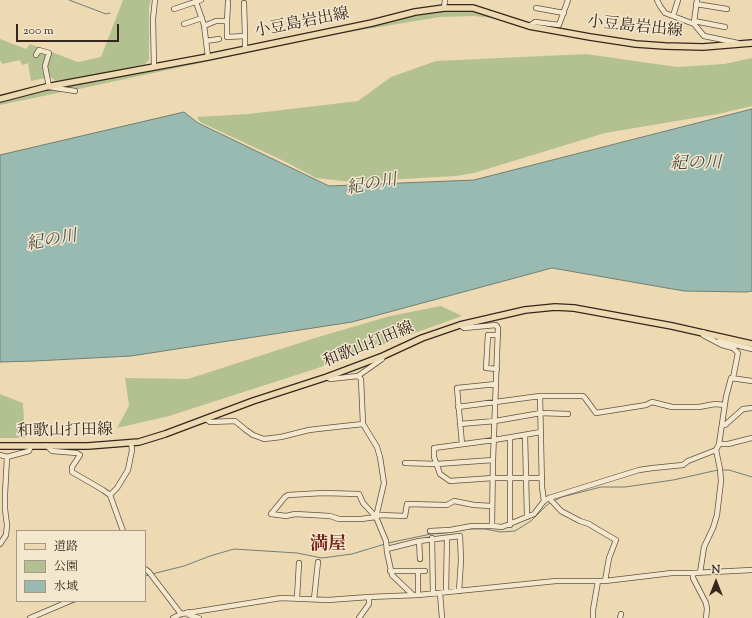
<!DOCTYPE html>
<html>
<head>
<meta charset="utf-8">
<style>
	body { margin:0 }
	#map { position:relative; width:752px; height:618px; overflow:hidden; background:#eddab3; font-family:"Sorts Mill Goudy","Noto Serif JP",serif }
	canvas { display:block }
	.legend { position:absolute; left:16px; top:530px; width:130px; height:72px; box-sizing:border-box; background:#f3e7ce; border:1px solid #a79987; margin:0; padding:5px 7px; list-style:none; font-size:12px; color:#36251c }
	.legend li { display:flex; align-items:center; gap:8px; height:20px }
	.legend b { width:20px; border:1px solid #a79987 }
	.north { position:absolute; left:696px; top:562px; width:40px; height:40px; -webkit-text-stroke:3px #f3e7ce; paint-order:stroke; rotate:0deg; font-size:11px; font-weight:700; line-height:16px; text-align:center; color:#36251c }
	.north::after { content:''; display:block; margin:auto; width:14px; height:18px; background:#36251c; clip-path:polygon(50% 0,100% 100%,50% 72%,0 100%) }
	.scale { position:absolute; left:16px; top:24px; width:103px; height:18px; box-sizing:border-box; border:2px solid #36251c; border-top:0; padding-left:5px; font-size:12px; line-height:14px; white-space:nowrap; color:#36251c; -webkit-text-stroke:3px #f3e7ce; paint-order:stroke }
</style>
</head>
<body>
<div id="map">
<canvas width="752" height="618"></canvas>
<ul class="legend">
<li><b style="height:5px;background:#eddab3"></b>道路</li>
<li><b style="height:11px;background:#b3c190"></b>公園</li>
<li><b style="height:11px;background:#99bab0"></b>水域</li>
</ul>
<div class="north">N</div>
<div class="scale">200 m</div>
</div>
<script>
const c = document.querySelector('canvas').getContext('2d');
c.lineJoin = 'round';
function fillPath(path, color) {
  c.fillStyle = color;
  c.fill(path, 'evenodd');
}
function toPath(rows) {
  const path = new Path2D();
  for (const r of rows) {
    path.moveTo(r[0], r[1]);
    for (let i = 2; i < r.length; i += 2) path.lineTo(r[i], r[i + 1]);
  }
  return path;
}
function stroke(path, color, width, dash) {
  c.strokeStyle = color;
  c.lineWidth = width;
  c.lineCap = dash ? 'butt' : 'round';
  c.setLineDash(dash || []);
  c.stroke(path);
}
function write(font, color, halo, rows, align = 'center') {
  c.font = font + ' "Sorts Mill Goudy","Noto Serif JP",serif';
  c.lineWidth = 3;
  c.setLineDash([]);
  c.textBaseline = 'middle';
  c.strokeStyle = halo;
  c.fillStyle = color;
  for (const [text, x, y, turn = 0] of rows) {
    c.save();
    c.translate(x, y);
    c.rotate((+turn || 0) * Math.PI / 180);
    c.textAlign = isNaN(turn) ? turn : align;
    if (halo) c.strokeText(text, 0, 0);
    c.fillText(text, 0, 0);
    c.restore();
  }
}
fillPath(toPath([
	[123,0,151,0,149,7,149,60,145,64,124,70,80,78,56,81,50,77,31,81,28,63,22,65,20,60,2,64,1,61,0,61,0,39,26,49,30,44,78,62,101,57],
	[462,10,477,11,501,19,474,16,440,17,331,35,74,90,58,88,103,80,417,14],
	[586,54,677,67,724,64,752,58,752,106,718,114,605,133,474,173,456,176,352,182,316,178,286,162,200,122,197,117,248,114,358,101,391,77,436,61],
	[48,89,67,91,0,105,0,101],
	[441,306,462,316,315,369,169,416,117,428,129,406,125,378,188,379,315,338,390,316],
	[0,394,23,403,25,438,0,438]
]), '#b3c190');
const water = toPath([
	[752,109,752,291,746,292,684,291,552,268,352,322,131,356,35,361,0,362,0,155,184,112,198,123,329,186,474,180,752,109]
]);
fillPath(water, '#99bab0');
stroke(water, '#717e75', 1);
stroke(toPath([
	[69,0,106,14,110,13],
	[722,470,729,470,752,477],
	[553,501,562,497,601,487,625,487,673,480,718,470],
	[470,529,485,529,501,532,515,531,531,521,547,505,551,502],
	[388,543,431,534,446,533,465,529],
	[152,574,184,566,210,556,234,549,297,553,322,558,352,554,385,544],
	[145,576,149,575],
	[63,606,78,601]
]), '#717e75', 1);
const minor = toPath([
	[657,0,660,6,665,13,694,24,704,36,738,43],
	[196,2,204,25,208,57],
	[696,4,727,9],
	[444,8,445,0],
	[536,8,564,13],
	[174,9,201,0],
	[673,16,678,0],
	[227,21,228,2],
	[694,21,725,27],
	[694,22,697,0],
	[184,24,202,18],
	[204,26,216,21,227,21,227,37,245,36,244,3],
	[529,26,535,22,559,25,568,0],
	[245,36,245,49],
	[206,41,219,39],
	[36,55,39,50,49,53,45,66,49,87,75,91],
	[154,67,153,19,155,0],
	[460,325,464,328,496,325,498,328,493,460,492,526],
	[703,332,703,335,722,345,733,348,738,353,733,378],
	[719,341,752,349],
	[497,369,486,368,488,335,498,335],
	[358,376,361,379,363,424,377,447,380,457,384,483,376,517],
	[327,377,330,379,358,376,382,359,383,356],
	[540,396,542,487,544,501],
	[458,407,540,396,583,396,585,398,596,413,646,405,652,402,672,407,699,407,715,404,725,405],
	[206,419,210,422,235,421,246,430,253,435,264,439,281,437,309,430,326,428,363,424],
	[460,424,495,421,541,413,568,414],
	[722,425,725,425,743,409,752,408],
	[541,432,494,440,434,448,434,457,440,474,450,481,493,478,542,478],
	[525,435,527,517],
	[462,444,457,388,496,384],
	[719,444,728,444,752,438],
	[47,446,52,451,77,453,80,455,72,467,72,472,103,490,110,495],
	[0,455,7,457,29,451,31,446],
	[405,463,437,464,493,460],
	[549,498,561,511,580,521,589,524,597,529,616,540,609,558,605,581],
	[510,525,510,438],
	[123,531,110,495,117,488,128,470,132,450,131,442],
	[430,531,450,530,472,526,492,526,502,527,534,514,544,501,549,498,639,470,653,468,683,465,688,461,716,450,719,444,726,397,731,378,752,381],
	[432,538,433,594],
	[419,541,420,559],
	[0,544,6,535,7,525,5,509,5,494,7,457],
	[387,549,419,541,460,536,461,560,459,591],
	[145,569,149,572,181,614],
	[390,571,425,571],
	[418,571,418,595],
	[693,573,693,578,706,603,707,609,706,618],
	[700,573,704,547,713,528,717,515,721,481,720,469,716,450],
	[446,592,447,538],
	[440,593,442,618],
	[413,595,392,575,387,552,386,541,376,517,363,503,359,494,323,493,288,495,285,497,271,514,286,516,295,514,330,516,339,519,361,519,376,517,380,515,405,516,407,504,447,505,454,501,474,505,492,506],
	[297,598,299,563],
	[314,599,318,562],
	[188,612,189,615,199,618],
	[30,618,70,601],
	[173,618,181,614,281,598,328,600,369,597,418,595,556,581,605,581,672,573,693,573,752,570],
	[359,618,369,604,369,597],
	[593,618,593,610,598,581],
	[620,618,621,614]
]);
const major = toPath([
	[0,99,46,87,208,57,372,23,415,12,444,8,473,8,529,26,590,37,636,44,665,46,703,47,752,43],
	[0,446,88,446,139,442,165,434,253,401,327,377,383,356,422,338,460,325,525,310,555,307,574,308,672,326,752,344]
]);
stroke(minor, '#645242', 6);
stroke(major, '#36251c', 8);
stroke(minor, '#f3e7ce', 4.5);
stroke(major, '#eddab3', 5.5);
write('16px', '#36251c', '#f3e7ce', [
	["小豆島岩出線",302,24,-11],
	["小豆島岩出線",635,28,6],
	["和歌山打田線",369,346,-22],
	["和歌山打田線",65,432,-1]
]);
write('italic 17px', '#4f4a41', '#f3e7ce', [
	["紀の川",696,165,-1],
	["紀の川",372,186,-10],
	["紀の川",52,242,-10]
]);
write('bold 18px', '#7a1f14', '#f3e7ce', [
	["満屋",328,546]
]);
</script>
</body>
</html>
